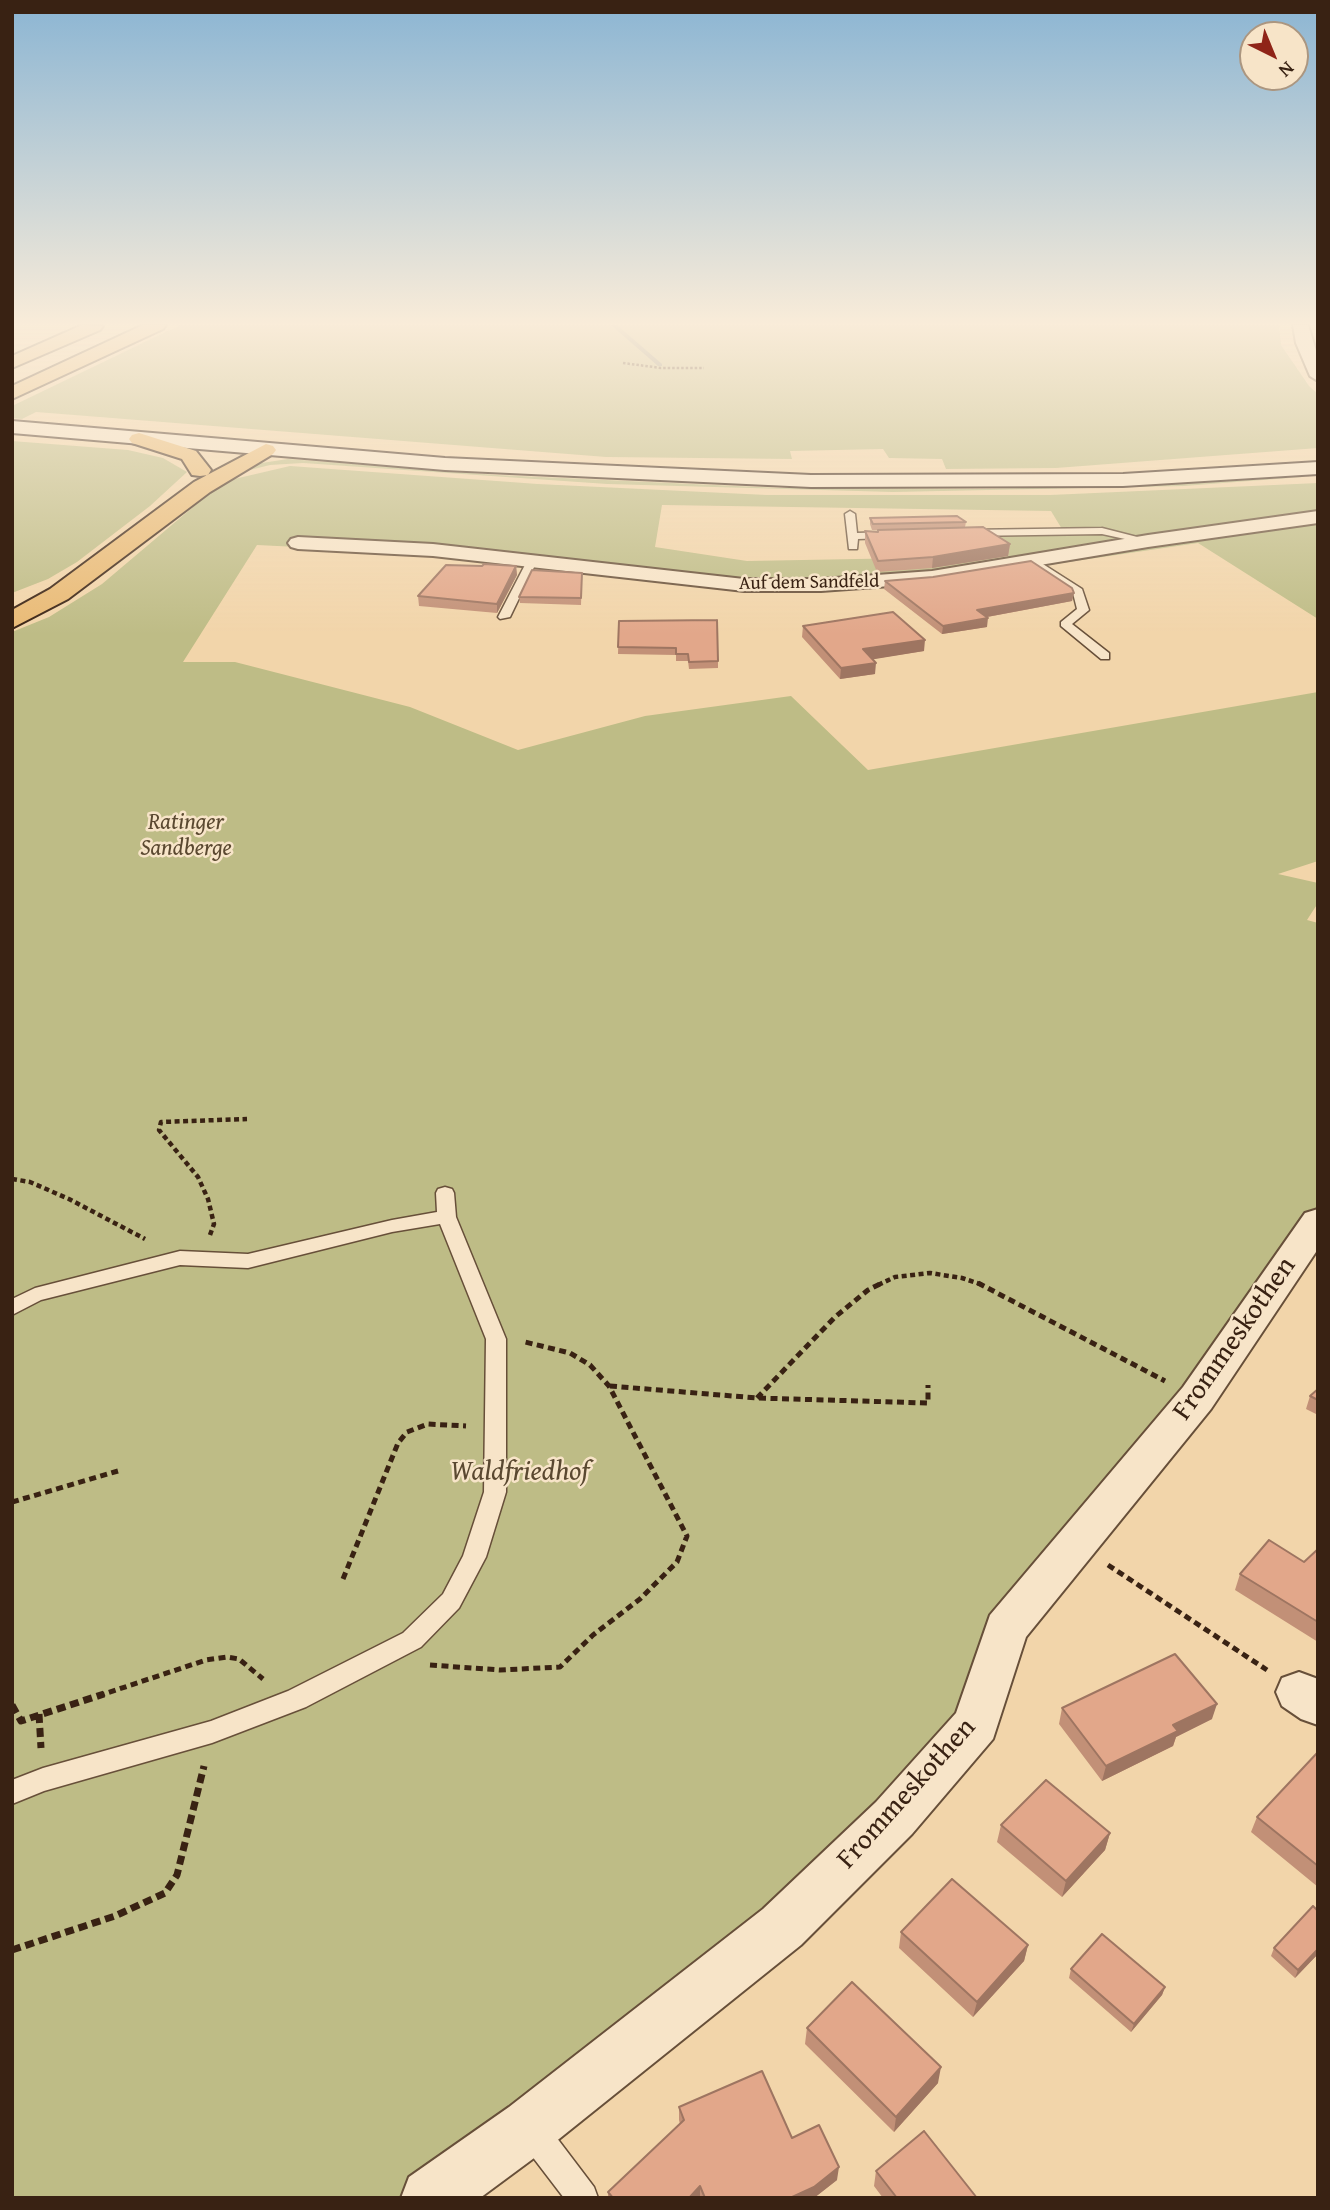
<!DOCTYPE html>
<html>
<head>
<meta charset="utf-8">
<style>
	body { margin:0 }
	#map { position:relative; width:1330px; height:2210px; overflow:hidden; background:#f2d5aa; font-family:"Gentium Book Plus",serif }
	canvas { display:block }
	.frame { position:absolute; inset:0; border:14px solid #392213; pointer-events:none }
	.north { position:absolute; left:1239px; top:21px; width:70px; height:70px; box-sizing:border-box; background:#f7e4c8; border:2px solid #ab9680; border-radius:50%; rotate:137deg; font-size:19px; font-weight:700; line-height:28px; text-align:center; color:#392213 }
	.north::after { content:''; display:block; margin:auto; width:24px; height:32px; background:#8f2418; clip-path:polygon(50% 0,100% 100%,50% 72%,0 100%) }
</style>
</head>
<body>
<div id="map">
<canvas width="1330" height="2210"></canvas>
<div class="frame"></div>
<div class="north">N</div>
</div>
<script>
const c = document.querySelector('canvas').getContext('2d');
c.lineJoin = 'round';
function fillPath(path, color) {
  c.fillStyle = color;
  c.fill(path, 'evenodd');
}
function toPath(rows) {
  const path = new Path2D();
  for (const r of rows) {
    path.moveTo(r[0], r[1]);
    for (let i = 2; i < r.length; i += 2) path.lineTo(r[i], r[i + 1]);
  }
  return path;
}
function stroke(path, color, width, dash) {
  c.strokeStyle = color;
  c.lineWidth = width;
  c.lineCap = dash ? 'butt' : 'round';
  c.setLineDash(dash || []);
  c.stroke(path);
}
function write(font, color, halo, rows, align = 'center') {
  c.font = font + ' "Gentium Book Plus",serif';
  c.lineWidth = 5;
  c.setLineDash([]);
  c.textBaseline = 'middle';
  c.strokeStyle = halo;
  c.fillStyle = color;
  for (const [text, x, y, turn = 0] of rows) {
    c.save();
    c.translate(x, y);
    c.rotate((+turn || 0) * Math.PI / 180);
    c.textAlign = isNaN(turn) ? turn : align;
    if (halo) c.strokeText(text, 0, 0);
    c.fillText(text, 0, 0);
    c.restore();
  }
}
fillPath(toPath([
	[180,325,1279,325,1281,345,1309,386,1318,394,1318,448,1056,468,946,469,942,459,889,458,883,449,790,451,792,459,606,457,36,412,22,419,12,418,12,406],
	[12,441,128,450,163,458,187,472,150,506,77,562,48,579,12,593],
	[288,459,497,475,780,488,988,489,1179,484,1316,476,1184,486,893,492,607,484,303,463,270,465,238,473,255,464],
	[290,466,538,484,767,495,1050,495,1318,483,1318,619,1198,543,905,586,828,590,438,554,257,545,183,662,235,662,410,707,518,750,645,716,791,696,868,770,1318,692,1318,861,1278,874,1318,883,1318,903,1307,920,1318,923,1318,1221,894,1818,430,2198,12,2198,12,632,49,617,102,584,212,491,230,480],
	[662,505,1051,511,1065,534,958,538,966,557,747,561,655,547]
]), '#bebc86');
fillPath(toPath([
	[611,325,617,325,662,364,662,366,658,366,611,325]
]), '#767b74');
const service = toPath([
	[850,511,855,514,857,533,887,532,892,535,887,538,858,539,857,549,849,549,845,514,850,511],
	[1102,528,1153,541,1148,544,1102,534,967,536,962,533,967,530,1102,528],
	[532,558,537,561,510,617,500,619,498,617,527,561,532,558],
	[1027,559,1035,559,1082,589,1089,610,1072,624,1109,653,1109,659,1101,659,1061,626,1061,622,1077,609,1073,593,1027,563,1027,559],
	[445,1187,452,1189,454,1193,456,1217,506,1339,506,1492,486,1557,459,1608,421,1647,306,1707,212,1743,44,1791,12,1804,12,1780,43,1768,211,1721,288,1691,403,1633,443,1594,463,1556,484,1492,486,1339,440,1224,392,1232,248,1268,180,1265,41,1300,12,1315,12,1299,35,1288,180,1251,248,1254,392,1220,437,1212,436,1193,438,1189,445,1187],
	[533,2117,544,2121,594,2187,598,2198,564,2198,522,2143,518,2132,522,2121,533,2117]
]);
const minor = toPath([
	[1293,325,1308,325,1318,357,1318,381,1310,376,1296,343,1293,325],
	[1318,511,1318,523,1148,547,932,583,821,591,744,591,433,556,298,549,291,547,288,543,291,539,298,537,433,544,744,579,821,579,932,571,1148,535,1318,511],
	[1318,1209,1318,1249,1211,1409,1026,1637,993,1739,912,1834,801,1945,549,2147,480,2198,401,2198,409,2177,509,2107,763,1909,876,1802,956,1713,990,1615,1183,1387,1305,1213,1318,1209],
	[1299,1672,1318,1679,1318,1725,1301,1719,1282,1706,1276,1692,1282,1678,1299,1672]
]);
const secondary = toPath([
	[12,421,445,458,811,475,1123,474,1318,462,1318,474,1123,486,811,487,445,470,12,433,12,421]
]);
const motorway = toPath([
	[82,325,103,326,100,330,12,368,12,356,82,325],
	[143,325,166,325,163,329,12,399,12,386,143,325],
	[139,433,196,451,211,470,208,475,200,476,192,475,182,459,132,443,129,439,132,435,139,433],
	[266,444,273,446,276,450,273,454,210,492,68,599,12,628,12,610,50,589,194,482,266,444]
]);
stroke(service, '#674f39', 3);
stroke(minor, '#674f39', 4);
stroke(secondary, '#392213', 4);
stroke(motorway, '#392213', 4);
stroke(toPath([
	[623,363,661,368,704,368]
]), '#392213', 2.5, [2.5, 2]);
stroke(toPath([
	[12,1179,30,1182,69,1199,145,1239],
	[210,1235,214,1224,208,1199,198,1177,159,1130,161,1122,247,1119],
	[878,1285,895,1277,930,1273,962,1278,983,1285]
]), '#392213', 4.5, [5, 3.5]);
stroke(toPath([
	[978,1283,1165,1381],
	[610,1386,757,1398,928,1403,928,1385],
	[757,1398,835,1317,868,1290,882,1283],
	[12,1502,118,1471],
	[1108,1565,1267,1670],
	[343,1579,398,1443,407,1432,428,1424,466,1426],
	[430,1665,500,1670,560,1667,593,1635,640,1599,677,1562,687,1536,609,1386,590,1365,570,1353,525,1342],
	[98,1696,206,1660,227,1657,239,1659,263,1679]
]), '#392213', 5, [7, 4.5]);
stroke(toPath([
	[12,1705,21,1721,104,1694],
	[39,1714,41,1748],
	[12,1950,115,1916,165,1893,177,1875,204,1766]
]), '#392213', 7, [9, 5]);
fillPath(service, '#f7e4c8');
fillPath(minor, '#f7e4c8');
fillPath(secondary, '#f7e4c8');
fillPath(motorway, '#e9ba75');
fillPath(toPath([
	[870,518,966,522,965,527,1010,544,1008,556,932,568,877,572,865,543,865,531,878,532,878,530,872,530,870,524],
	[482,566,516,566,517,575,497,613,419,606,418,596],
	[582,573,581,605,520,603,519,597],
	[885,581,1074,593,1072,601,987,617,987,627,942,634,884,589],
	[619,621,718,661,718,668,689,669,688,661,676,661,676,655,618,654],
	[803,626,924,651,872,659,875,674,840,679,802,637],
	[1318,1389,1318,1415,1306,1409,1310,1396],
	[1318,1549,1318,1642,1235,1590,1240,1574,1304,1562],
	[1062,1708,1212,1719,1176,1737,1173,1746,1102,1781,1059,1724],
	[1318,1752,1318,1887,1251,1832,1257,1817],
	[1001,1825,1110,1833,1105,1850,1062,1897,997,1842],
	[1318,1911,1318,1954,1295,1978,1271,1956,1274,1948],
	[901,1932,1028,1945,1024,1961,973,2017,899,1948],
	[1071,1969,1165,1987,1162,1995,1131,2032,1069,1978],
	[807,2028,938,2083,894,2132,805,2044],
	[679,2107,792,2138,837,2180,814,2198,608,2198,608,2192,680,2124,679,2120],
	[876,2171,977,2198,883,2198,874,2186]
]), '#c29077');
fillPath(toPath([
	[1010,544,1008,556,932,568,933,557],
	[516,566,517,575,497,613,497,604],
	[1074,593,1072,601,976,619,977,610],
	[988,618,987,627,942,634,943,626],
	[925,640,924,651,863,661,863,649],
	[876,663,875,674,840,679,841,668],
	[1217,1704,1212,1719,1176,1737,1173,1746,1102,1781,1106,1766,1173,1725],
	[1110,1833,1105,1850,1062,1897,1066,1881],
	[1028,1945,1024,1961,973,2017,977,2002],
	[1318,1949,1318,1954,1295,1978,1298,1970],
	[1165,1987,1162,1995,1131,2032,1134,2024],
	[941,2067,938,2083,894,2132,896,2117],
	[839,2167,837,2180,814,2198,790,2198],
	[700,2186,700,2198,689,2198]
]), '#9e7561');
const building = toPath([
	[957,516,966,522,873,524,870,518,957,516],
	[983,527,1010,544,933,557,878,561,865,531,878,532,878,530,983,527],
	[1031,561,1072,588,1074,593,977,610,988,618,943,626,885,581,933,577,1031,561],
	[484,564,516,566,497,604,418,596,446,565,482,566,484,564],
	[532,570,582,573,581,598,519,597,532,570],
	[893,612,925,640,863,649,876,663,841,668,803,626,893,612],
	[717,620,718,661,689,662,688,654,676,654,676,648,618,647,619,621,717,620],
	[1318,1389,1318,1400,1310,1396,1318,1389],
	[1269,1540,1304,1562,1318,1549,1318,1622,1240,1574,1269,1540],
	[1175,1654,1217,1704,1173,1725,1178,1731,1106,1766,1062,1708,1175,1654],
	[1318,1752,1318,1866,1257,1817,1318,1752],
	[1046,1780,1110,1833,1066,1881,1001,1825,1046,1780],
	[952,1879,1028,1945,977,2002,901,1932,952,1879],
	[1313,1906,1318,1911,1318,1949,1298,1970,1274,1948,1313,1906],
	[1102,1934,1165,1987,1134,2024,1071,1969,1102,1934],
	[852,1982,941,2067,896,2117,807,2028,852,1982],
	[762,2071,792,2138,819,2125,839,2167,814,2187,790,2198,705,2198,700,2186,689,2198,613,2198,608,2192,684,2120,679,2107,762,2071],
	[924,2131,977,2198,897,2198,876,2171,924,2131]
]);
fillPath(building, '#e2a78a');
stroke(building, '#9e7561', 2);
const sky = c.createLinearGradient(0, 0, 0, 634);
sky.addColorStop(0, '#8bb5d3');
sky.addColorStop(0.51, '#f9ecd9');
sky.addColorStop(1, '#f9ecd900');
c.fillStyle = sky;
c.fillRect(0, 0, 1330, 634);
write('19px', '#392213', '#f7e4c8', [
	["Auf dem Sandfeld",809,583,-1]
]);
write('italic 23px', '#5a4830', '#f7e4c8', [
	["Ratinger",186,823],
	["Sandberge",186,849]
]);
write('28px', '#392213', '#f7e4c8', [
	["Frommeskothen",1235,1339,-55],
	["Frommeskothen",907,1794,-48]
]);
write('italic 28px', '#5a4830', '#f7e4c8', [
	["Waldfriedhof",520,1473]
]);
</script>
</body>
</html>
